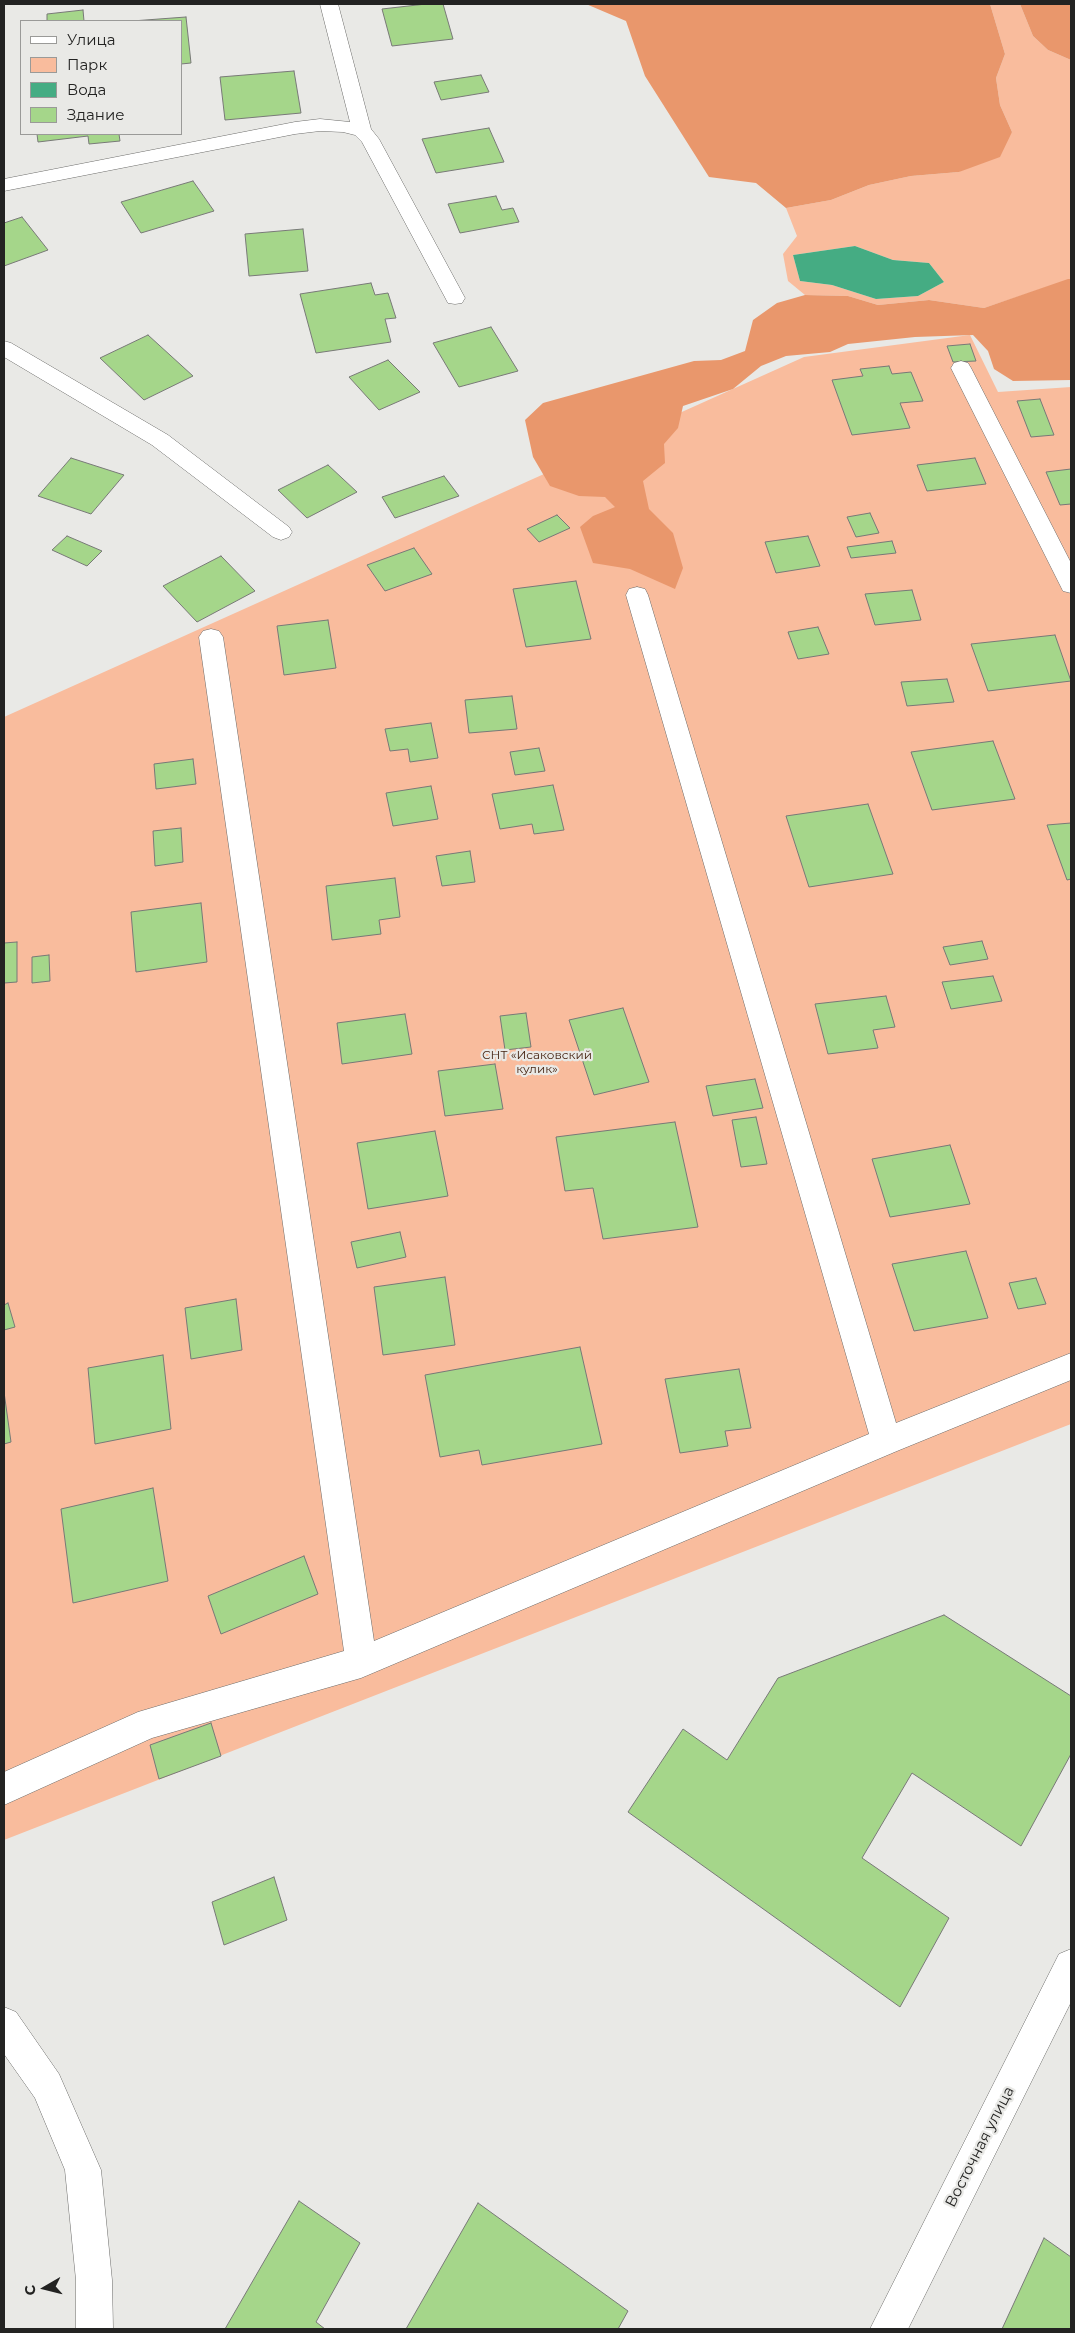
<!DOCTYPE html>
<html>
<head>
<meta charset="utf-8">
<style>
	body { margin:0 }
	#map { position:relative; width:1075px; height:2333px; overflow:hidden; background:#e9e9e6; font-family:Montserrat,sans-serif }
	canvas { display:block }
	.frame { position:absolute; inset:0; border:5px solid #232322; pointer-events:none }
	.legend { position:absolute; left:20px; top:20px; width:162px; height:115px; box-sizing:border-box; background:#e9e9e6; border:1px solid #9a9a98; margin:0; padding:6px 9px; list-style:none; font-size:15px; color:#232322 }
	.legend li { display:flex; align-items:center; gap:10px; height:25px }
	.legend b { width:25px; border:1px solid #9a9a98 }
	.north { position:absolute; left:20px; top:2263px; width:50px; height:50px; -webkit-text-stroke:4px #e9e9e6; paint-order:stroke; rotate:262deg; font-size:14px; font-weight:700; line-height:20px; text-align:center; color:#232322 }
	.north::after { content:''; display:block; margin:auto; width:18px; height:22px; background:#232322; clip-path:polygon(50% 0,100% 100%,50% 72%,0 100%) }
</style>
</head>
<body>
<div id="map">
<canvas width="1075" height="2333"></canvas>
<div class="frame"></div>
<ul class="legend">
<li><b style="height:6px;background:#fff"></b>Улица</li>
<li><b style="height:14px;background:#f9bc9d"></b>Парк</li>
<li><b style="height:14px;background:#45ac83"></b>Вода</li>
<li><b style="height:14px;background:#a5d68a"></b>Здание</li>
</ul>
<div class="north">С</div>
</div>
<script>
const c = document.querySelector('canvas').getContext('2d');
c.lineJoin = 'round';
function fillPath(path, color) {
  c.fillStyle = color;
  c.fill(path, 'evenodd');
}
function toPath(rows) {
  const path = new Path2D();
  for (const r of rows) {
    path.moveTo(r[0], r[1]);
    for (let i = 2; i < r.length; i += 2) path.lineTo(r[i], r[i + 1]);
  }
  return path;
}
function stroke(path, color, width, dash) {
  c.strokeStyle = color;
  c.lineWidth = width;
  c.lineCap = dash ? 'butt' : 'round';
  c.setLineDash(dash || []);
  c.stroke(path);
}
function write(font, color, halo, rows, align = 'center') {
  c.font = font + ' Montserrat,sans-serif';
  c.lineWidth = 4.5;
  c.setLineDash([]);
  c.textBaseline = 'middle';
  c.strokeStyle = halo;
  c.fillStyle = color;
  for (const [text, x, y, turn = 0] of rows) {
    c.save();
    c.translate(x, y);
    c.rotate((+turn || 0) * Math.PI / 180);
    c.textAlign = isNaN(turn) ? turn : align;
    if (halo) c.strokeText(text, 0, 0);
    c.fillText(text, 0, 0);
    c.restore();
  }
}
fillPath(toPath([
	[990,4,1020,4,1033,36,1048,50,1071,60,1071,279,984,308,929,300,878,305,848,296,805,295,788,281,783,254,797,236,786,208,831,200,869,185,911,176,959,172,1012,132,1000,105,996,78,1005,54],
	[855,246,893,260,929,263,944,282,918,296,876,299,832,285,800,281,793,255],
	[970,335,998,392,1071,387,1071,1424,4,1840,4,717,804,357]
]), '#f9bc9d');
fillPath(toPath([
	[586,4,990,4,1005,54,996,78,1000,105,1012,132,1000,157,959,172,911,176,869,185,831,200,786,208,756,183,709,177,645,76,626,21],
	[1020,4,1071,4,1071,60,1048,50,1033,36],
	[1068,279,1071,279,1071,380,1013,381,994,369,988,351,973,335,915,337,848,344,830,352,786,356,761,366,733,389,683,406,678,428,664,444,665,463,643,481,649,509,673,533,683,568,675,589,630,569,593,563,580,527,593,516,615,507,605,497,579,496,550,486,533,457,525,420,543,403,694,361,721,360,745,351,753,320,777,303,805,295,848,296,878,305,929,300,984,308]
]), '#e9976c');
fillPath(toPath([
	[855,246,893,260,929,263,944,282,918,296,876,299,832,285,800,281,793,255]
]), '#45ac83');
const building = toPath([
	[426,4,443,4,453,39,392,46,382,9,426,4],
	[83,10,84,21,47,21,47,14,83,10],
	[186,17,191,63,181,64,181,21,132,21,186,17],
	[294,71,301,113,225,120,220,77,294,71],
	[481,75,489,92,441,100,434,82,481,75],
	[489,128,504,162,436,173,422,139,489,128],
	[37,134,119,134,120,141,89,144,88,136,38,142,37,134],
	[193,181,214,211,141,233,121,202,193,181],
	[496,196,502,210,513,208,519,222,460,233,448,204,496,196],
	[22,217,48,250,4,266,4,223,22,217],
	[303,229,308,271,249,276,245,234,303,229],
	[371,283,375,295,388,293,396,318,385,319,391,342,316,353,300,294,371,283],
	[491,327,518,371,459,387,433,343,491,327],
	[148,335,193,376,144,400,100,358,148,335],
	[970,344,976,361,953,362,947,346,970,344],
	[388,360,420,392,379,410,349,377,388,360],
	[889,366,892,374,911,372,923,401,900,403,910,428,852,435,832,380,863,376,860,369,889,366],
	[1040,399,1054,435,1031,437,1017,401,1040,399],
	[71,458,124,475,91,514,38,496,71,458],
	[975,458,986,484,927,491,917,465,975,458],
	[328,465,357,492,307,518,278,490,328,465],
	[1071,469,1071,504,1060,505,1046,472,1071,469],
	[444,476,459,496,395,518,382,497,444,476],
	[870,513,879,533,856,537,847,517,870,513],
	[557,515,570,528,539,542,527,529,557,515],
	[67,536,102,551,87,566,52,550,67,536],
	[808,536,820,566,776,573,765,542,808,536],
	[892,541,896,553,851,558,847,547,892,541],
	[414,548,432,574,385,591,367,565,414,548],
	[221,556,255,591,197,622,163,586,221,556],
	[576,581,591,639,526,647,513,589,576,581],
	[912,590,921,620,875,625,865,594,912,590],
	[328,620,336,668,284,675,277,626,328,620],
	[818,627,829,654,798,659,788,632,818,627],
	[1055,635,1071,681,988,691,971,644,1055,635],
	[947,679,954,702,907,706,901,682,947,679],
	[512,696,517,729,469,733,465,700,512,696],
	[431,723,438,758,410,762,408,749,390,751,385,729,431,723],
	[993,741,1015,799,932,810,911,752,993,741],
	[539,748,545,771,515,775,510,752,539,748],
	[193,759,196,784,156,789,154,764,193,759],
	[553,785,564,830,534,834,532,824,500,829,492,794,553,785],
	[431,786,438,819,393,826,386,793,431,786],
	[868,804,893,874,809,887,786,816,868,804],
	[1071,823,1071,879,1067,880,1047,825,1071,823],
	[181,828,183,862,155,866,153,831,181,828],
	[470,851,475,882,442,886,436,856,470,851],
	[395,878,400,917,379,920,381,934,332,940,326,886,395,878],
	[201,903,207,962,136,972,131,912,201,903],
	[982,941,988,959,950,965,943,947,982,941],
	[17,942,17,982,4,983,4,943,17,942],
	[49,955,50,981,32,983,32,957,49,955],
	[993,976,1002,1001,951,1009,942,982,993,976],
	[886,996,895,1027,873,1030,878,1048,828,1054,815,1004,886,996],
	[623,1008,649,1082,594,1095,569,1020,623,1008],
	[526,1013,531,1047,505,1050,500,1016,526,1013],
	[405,1014,412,1054,342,1064,337,1023,405,1014],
	[495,1064,503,1109,445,1116,438,1071,495,1064],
	[755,1079,763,1108,713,1116,706,1086,755,1079],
	[756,1117,767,1164,741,1167,732,1120,756,1117],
	[675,1122,698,1227,603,1239,593,1188,565,1191,556,1137,675,1122],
	[435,1131,448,1196,368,1209,357,1143,435,1131],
	[950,1145,970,1204,890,1217,872,1159,950,1145],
	[400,1232,406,1257,357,1268,351,1242,400,1232],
	[966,1251,988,1318,914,1331,892,1264,966,1251],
	[445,1277,455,1345,383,1355,374,1287,445,1277],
	[1036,1278,1046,1304,1018,1309,1009,1283,1036,1278],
	[236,1299,242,1350,191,1359,185,1308,236,1299],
	[8,1303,15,1327,4,1330,4,1305,8,1303],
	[580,1347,602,1444,482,1465,479,1450,440,1457,425,1375,580,1347],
	[163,1355,171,1429,95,1444,88,1368,163,1355],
	[739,1369,751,1428,725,1431,728,1446,680,1453,665,1379,739,1369],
	[4,1392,11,1442,4,1444,4,1392],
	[153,1488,168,1581,73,1603,61,1509,153,1488],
	[304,1556,318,1594,221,1634,208,1596,304,1556],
	[944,1615,1071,1696,1071,1754,1021,1846,912,1773,862,1858,949,1918,900,2007,628,1812,683,1729,727,1760,778,1678,944,1615],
	[211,1723,221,1756,159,1779,150,1745,211,1723],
	[274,1877,287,1920,224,1945,212,1902,274,1877],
	[299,2201,360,2243,316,2322,325,2329,225,2329,299,2201],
	[478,2203,628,2311,618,2329,406,2329,478,2203],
	[1044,2238,1071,2257,1071,2329,1002,2329,1044,2238]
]);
fillPath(building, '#a5d68a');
stroke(building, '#787977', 1);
const minor = toPath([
	[320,4,338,4,371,129,379,139,465,298,462,303,455,304,448,303,362,142,355,135,343,132,320,131,295,134,4,191,4,179,295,122,320,119,350,122,320,4],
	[4,341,11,343,168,435,289,527,292,532,289,537,281,540,273,537,152,445,4,357,4,341],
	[961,361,968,363,971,368,1071,563,1071,593,1063,591,1060,585,951,368,954,363,961,361],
	[637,587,645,589,648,595,896,1423,1071,1353,1071,1380,897,1451,361,1678,152,1738,4,1805,4,1772,138,1712,344,1651,199,637,203,631,211,629,219,631,223,637,374,1641,869,1434,626,595,629,589,637,587],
	[1071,1949,1071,2002,908,2329,870,2329,1059,1954,1071,1949],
	[4,2007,16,2012,59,2074,101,2170,112,2280,113,2329,76,2329,76,2280,65,2170,35,2098,4,2054,4,2007]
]);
stroke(minor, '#6d6d6b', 1);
fillPath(minor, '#fff');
write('12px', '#452412', '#e9e9e6', [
	["СНТ «Исаковский",537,1055],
	["кулик»",537,1069]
]);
write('15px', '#232322', '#e9e9e6', [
	["Восточная улица",980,2147,-63]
]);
</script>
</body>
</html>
